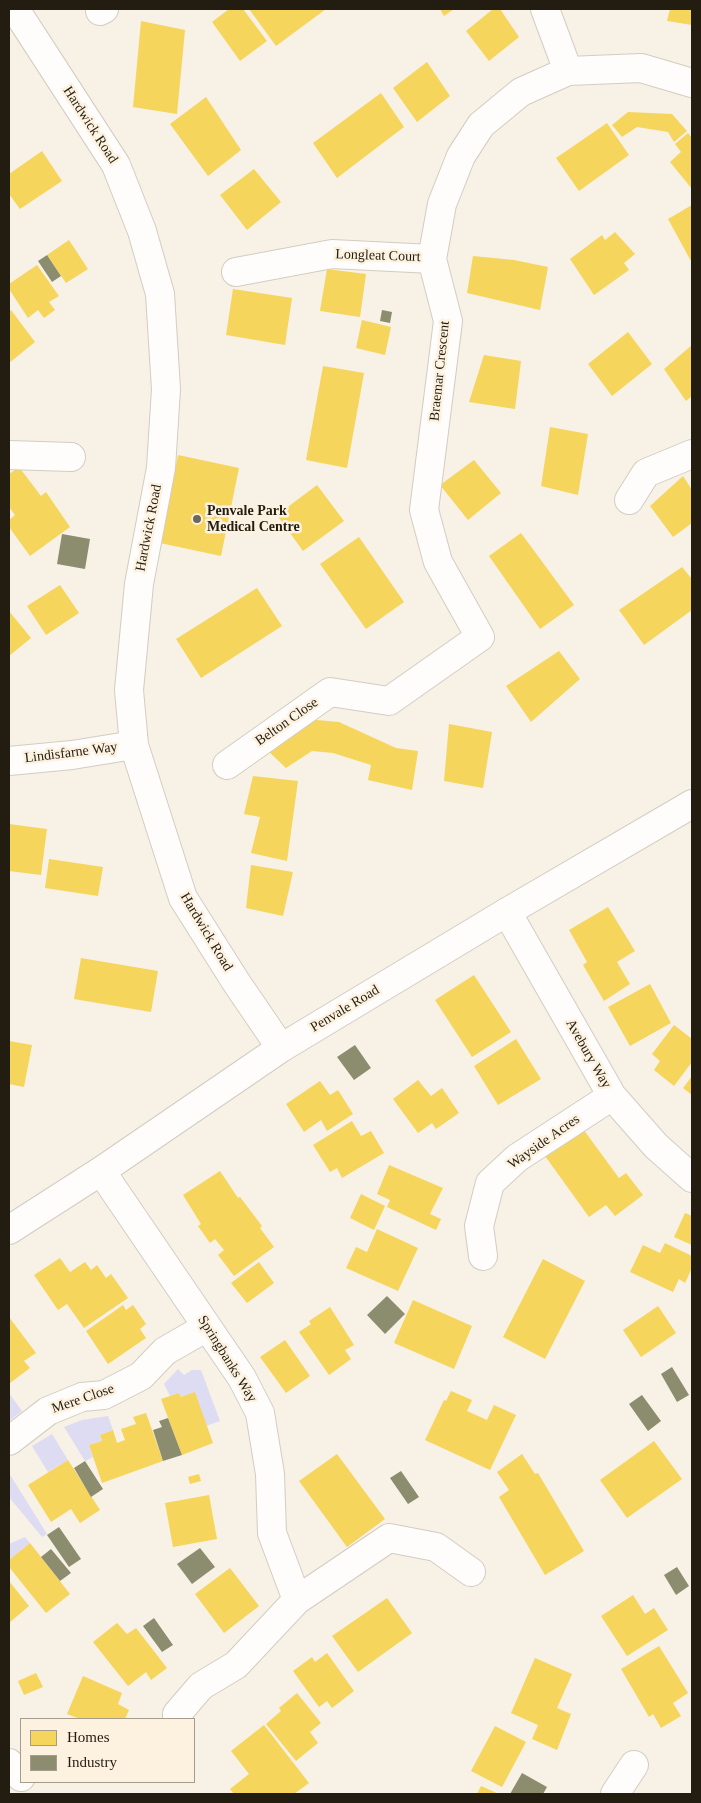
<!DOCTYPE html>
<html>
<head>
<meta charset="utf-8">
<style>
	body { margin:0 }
	#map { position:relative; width:701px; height:1803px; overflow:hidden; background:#f7f1e6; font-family:"Times New Roman",serif }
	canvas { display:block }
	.frame { position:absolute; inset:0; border:10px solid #221c11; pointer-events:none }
	.legend { position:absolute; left:20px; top:1718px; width:175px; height:65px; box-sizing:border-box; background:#fdf2e0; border:1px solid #a59c8d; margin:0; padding:6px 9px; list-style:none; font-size:15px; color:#221c11 }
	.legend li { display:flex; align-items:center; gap:10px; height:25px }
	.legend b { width:25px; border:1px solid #a59c8d }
</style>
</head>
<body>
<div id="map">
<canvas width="701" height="1803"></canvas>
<div class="frame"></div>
<ul class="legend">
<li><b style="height:14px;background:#f6d55c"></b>Homes</li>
<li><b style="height:14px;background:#8c8c6e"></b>Industry</li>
</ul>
</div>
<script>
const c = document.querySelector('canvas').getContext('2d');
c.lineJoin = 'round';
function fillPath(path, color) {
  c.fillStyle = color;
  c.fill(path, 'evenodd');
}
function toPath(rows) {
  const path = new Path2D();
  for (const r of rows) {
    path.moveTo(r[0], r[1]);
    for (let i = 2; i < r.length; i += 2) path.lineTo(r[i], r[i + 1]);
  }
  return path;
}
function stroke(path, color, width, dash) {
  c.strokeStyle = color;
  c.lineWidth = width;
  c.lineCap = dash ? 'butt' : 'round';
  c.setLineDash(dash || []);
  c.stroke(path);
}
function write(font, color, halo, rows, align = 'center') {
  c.font = font + ' "Times New Roman",serif';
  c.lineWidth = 5;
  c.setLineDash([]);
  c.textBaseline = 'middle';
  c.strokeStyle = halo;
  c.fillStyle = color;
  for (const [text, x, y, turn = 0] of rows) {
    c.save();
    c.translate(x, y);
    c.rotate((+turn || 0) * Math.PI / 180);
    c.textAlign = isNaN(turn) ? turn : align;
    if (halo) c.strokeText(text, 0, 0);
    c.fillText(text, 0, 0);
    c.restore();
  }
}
fillPath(toPath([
	[178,1369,184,1375,192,1370,201,1370,220,1421,206,1426,195,1393,181,1397,179,1393,170,1396,164,1384],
	[9,1393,22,1411,9,1421],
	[108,1416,113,1430,100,1435,102,1441,89,1445,93,1457,85,1461,64,1427,82,1420],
	[52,1434,68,1460,48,1472,32,1446],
	[9,1473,47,1534,42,1537,9,1497],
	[25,1537,30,1543,9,1560,9,1544]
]), '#dedcf3');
fillPath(toPath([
	[229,9,243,9,267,41,240,61,212,22],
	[249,9,326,9,276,46],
	[440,9,454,9,444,16],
	[493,9,500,9,519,37,489,61,466,31],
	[670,9,692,9,692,25,667,21],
	[141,21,185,30,177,114,133,107],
	[427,62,450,96,417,122,393,88],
	[381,93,404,127,337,178,313,143],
	[206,97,241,150,208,176,170,124],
	[628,112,672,114,687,131,674,142,668,132,637,127,622,137,612,125],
	[607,123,629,155,579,191,556,158],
	[688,133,692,138,692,189,670,162,681,152,675,144],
	[42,151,62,181,20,209,9,194,9,174],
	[254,169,281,202,247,230,220,195],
	[692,205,692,263,668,219],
	[615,232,635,254,624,263,629,270,594,295,570,259,602,235,605,240],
	[69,240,88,269,66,283,47,255],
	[473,256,514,260,548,267,540,310,467,293],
	[37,265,59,296,49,302,55,310,44,318,38,310,28,318,9,289,9,284],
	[327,269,366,274,360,317,320,311],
	[233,289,292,298,285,345,226,335],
	[11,310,35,342,9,363,9,312],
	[362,320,391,327,385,355,356,348],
	[628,332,652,364,612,396,588,364],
	[692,345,692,396,686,401,664,369],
	[484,355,521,361,515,409,469,402],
	[323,366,364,373,347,468,306,460],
	[550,427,588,434,578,495,541,486],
	[178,455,239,468,221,556,160,543],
	[474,460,501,493,468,520,440,485],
	[19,467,41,496,46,492,70,527,30,556,9,527,9,520,15,515,9,507,9,474],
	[683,476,692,490,692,523,673,537,650,506],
	[317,485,344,521,303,551,277,515],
	[521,533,574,605,540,629,489,556],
	[359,537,404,602,366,629,320,564],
	[682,567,692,579,692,610,644,645,619,610],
	[60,585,79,613,46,635,27,606],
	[257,588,282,626,201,678,176,639],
	[9,611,31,638,9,656],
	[559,651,580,679,531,722,506,686],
	[306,719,339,722,396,748,418,751,412,790,368,780,371,765,333,753,312,751,286,768,266,749],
	[449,724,492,732,483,788,444,781],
	[253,776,298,781,287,861,251,853,260,817,244,814],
	[9,824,47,829,41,875,9,871],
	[49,859,103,867,98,896,45,888],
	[251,865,293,872,283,916,246,908],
	[608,907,635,951,617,962,630,984,604,1001,583,965,587,962,569,930],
	[81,958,158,971,151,1012,74,999],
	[474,975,511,1032,472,1057,435,1000],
	[650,984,671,1023,630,1046,608,1007],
	[674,1025,692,1039,692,1062,674,1086,654,1070,660,1061,652,1054],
	[516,1039,541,1079,498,1105,474,1066],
	[9,1041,32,1045,24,1087,9,1084],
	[692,1076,692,1095,683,1088],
	[418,1080,431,1096,442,1088,459,1113,436,1129,432,1123,418,1133,393,1099],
	[320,1081,330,1095,338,1090,353,1114,327,1131,321,1120,304,1132,286,1104],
	[352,1121,361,1136,371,1131,384,1153,342,1178,337,1168,330,1172,313,1145],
	[583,1129,619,1178,626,1173,643,1195,615,1216,606,1205,589,1217,545,1156],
	[389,1165,443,1188,430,1214,441,1219,436,1230,387,1207,390,1200,377,1194],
	[220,1171,238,1198,240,1197,262,1226,260,1228,274,1247,234,1276,218,1255,224,1250,215,1239,210,1243,198,1226,201,1224,183,1195],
	[361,1194,385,1206,374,1230,350,1218],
	[685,1213,692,1216,692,1245,674,1237],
	[377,1229,418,1248,398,1291,346,1268,356,1247,367,1252],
	[665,1243,692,1256,692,1268,685,1283,679,1279,673,1292,630,1272,643,1245,660,1253],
	[60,1258,70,1272,85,1262,91,1270,97,1265,106,1278,111,1274,128,1298,84,1328,67,1304,58,1310,34,1275],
	[543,1259,585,1281,545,1359,503,1337],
	[259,1262,274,1283,247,1303,231,1283],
	[413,1300,472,1326,454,1369,394,1343],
	[123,1305,126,1310,133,1305,146,1324,140,1329,146,1338,108,1364,86,1331],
	[658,1306,676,1333,641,1357,623,1330],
	[330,1307,354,1345,345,1350,351,1359,329,1375,299,1332,311,1324,309,1321],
	[9,1317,36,1353,24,1361,30,1368,10,1383],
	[285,1340,310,1376,286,1393,260,1357],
	[451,1391,472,1400,467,1411,487,1420,494,1405,516,1415,490,1470,425,1440,444,1400,446,1401],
	[195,1392,213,1443,182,1455,161,1399,179,1393,181,1397],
	[146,1413,163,1461,102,1483,89,1445,102,1441,100,1435,113,1430,117,1443,125,1440,121,1429,136,1424,133,1417],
	[654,1441,682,1479,627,1518,600,1480],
	[337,1454,385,1519,347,1547,299,1481],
	[522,1454,535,1474,538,1473,584,1551,545,1575,499,1497,509,1490,497,1472],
	[68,1460,100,1510,80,1523,71,1509,51,1522,28,1485],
	[199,1474,201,1481,190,1484,188,1477],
	[209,1495,217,1539,173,1547,165,1503],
	[30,1543,70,1594,46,1613,9,1567,9,1560],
	[230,1568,259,1606,224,1633,195,1594],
	[9,1581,29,1606,9,1623],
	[633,1595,645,1614,654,1608,668,1630,627,1656,601,1616],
	[387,1598,412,1633,358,1672,332,1636],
	[117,1623,127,1634,136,1628,167,1668,151,1680,146,1672,128,1686,93,1642],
	[659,1646,688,1693,673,1703,681,1716,661,1728,653,1714,649,1717,621,1669],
	[327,1653,354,1691,332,1708,327,1701,319,1707,293,1671,312,1657,315,1662],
	[535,1658,572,1674,557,1708,571,1714,557,1750,532,1739,538,1725,511,1713],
	[36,1673,43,1687,24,1695,18,1681],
	[83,1676,122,1693,118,1704,129,1710,125,1719,80,1719,67,1714],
	[297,1693,321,1723,310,1732,318,1743,296,1761,266,1724,281,1711,279,1708],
	[264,1725,309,1783,294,1794,234,1794,230,1789,249,1774,231,1751],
	[495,1726,526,1742,502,1787,471,1771],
	[481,1786,499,1794,477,1794]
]), '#f6d55c');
fillPath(toPath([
	[47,255,61,276,52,282,38,261],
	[382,310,392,312,390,323,380,321],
	[62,534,90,539,85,569,57,564],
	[355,1045,371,1068,354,1080,337,1057],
	[387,1296,405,1314,385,1334,367,1315],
	[672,1367,689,1395,677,1402,661,1374],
	[642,1395,661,1421,648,1431,629,1404],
	[168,1418,182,1455,163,1461,153,1430,162,1427,159,1421],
	[85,1461,103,1489,91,1497,74,1468],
	[401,1471,419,1497,408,1504,390,1478],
	[59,1527,81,1559,69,1567,47,1535],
	[200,1548,215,1567,192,1584,177,1564],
	[51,1549,71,1573,60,1581,41,1557],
	[677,1567,689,1586,676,1595,664,1575],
	[154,1618,173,1645,162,1652,143,1626],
	[522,1773,547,1787,543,1794,510,1794]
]), '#8c8c6e');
const street = toPath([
	[15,9,116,165,142,231,160,294,166,389,161,468,139,584,129,690,134,745,183,898,236,982,281,1048],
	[545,9,568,71],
	[100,11,104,9],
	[236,272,332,254,432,259],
	[9,455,71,457],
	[629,500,646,473,692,454],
	[9,761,72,755,134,745],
	[227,765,330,692,389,701,480,637,438,562,424,510,448,321,432,259,442,204,461,156,481,125,521,92,568,71,641,68,692,83],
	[507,912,612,1096,656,1146,692,1178],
	[101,1171,242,1378,260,1413,270,1474,272,1533,297,1600],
	[483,1256,479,1226,490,1183,517,1158,612,1096],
	[9,1441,48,1411,82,1397,104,1395,141,1376,165,1351,207,1327],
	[177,1719,177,1714,201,1686,236,1665,297,1600,389,1538,436,1547,471,1572],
	[615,1794,634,1765]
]);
const secondary = toPath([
	[9,1230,101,1171,281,1048,507,912,692,804]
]);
const highway = toPath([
	[9,1763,21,1777]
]);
stroke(street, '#d3ccc2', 30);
stroke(secondary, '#d3ccc2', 30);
stroke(highway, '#d3ccc2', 30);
stroke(street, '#fefdfb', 28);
stroke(secondary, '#fefdfb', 28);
stroke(highway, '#fefdfb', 28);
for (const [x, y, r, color] of [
	[197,519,5,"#6d675c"]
]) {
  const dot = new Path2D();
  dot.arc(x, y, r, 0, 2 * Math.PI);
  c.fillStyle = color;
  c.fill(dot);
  stroke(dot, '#fdf2e0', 2);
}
write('14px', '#221c11', '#fdf2e0', [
	["Hardwick Road",90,125,57],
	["Longleat Court",378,256,2],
	["Braemar Crescent",440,371,-84],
	["Hardwick Road",149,528,-79],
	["Belton Close",287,722,-35],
	["Lindisfarne Way",71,753,-7],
	["Hardwick Road",206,932,59],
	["Penvale Road",345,1009,-31],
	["Avebury Way",588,1054,60],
	["Wayside Acres",544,1142,-35],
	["Springbanks Way",227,1359,58],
	["Mere Close",83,1399,-19]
]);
write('bold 14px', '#221c11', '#fdf2e0', [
	["Penvale Park",207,511],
	["Medical Centre",207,527]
], 'left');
</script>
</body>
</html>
